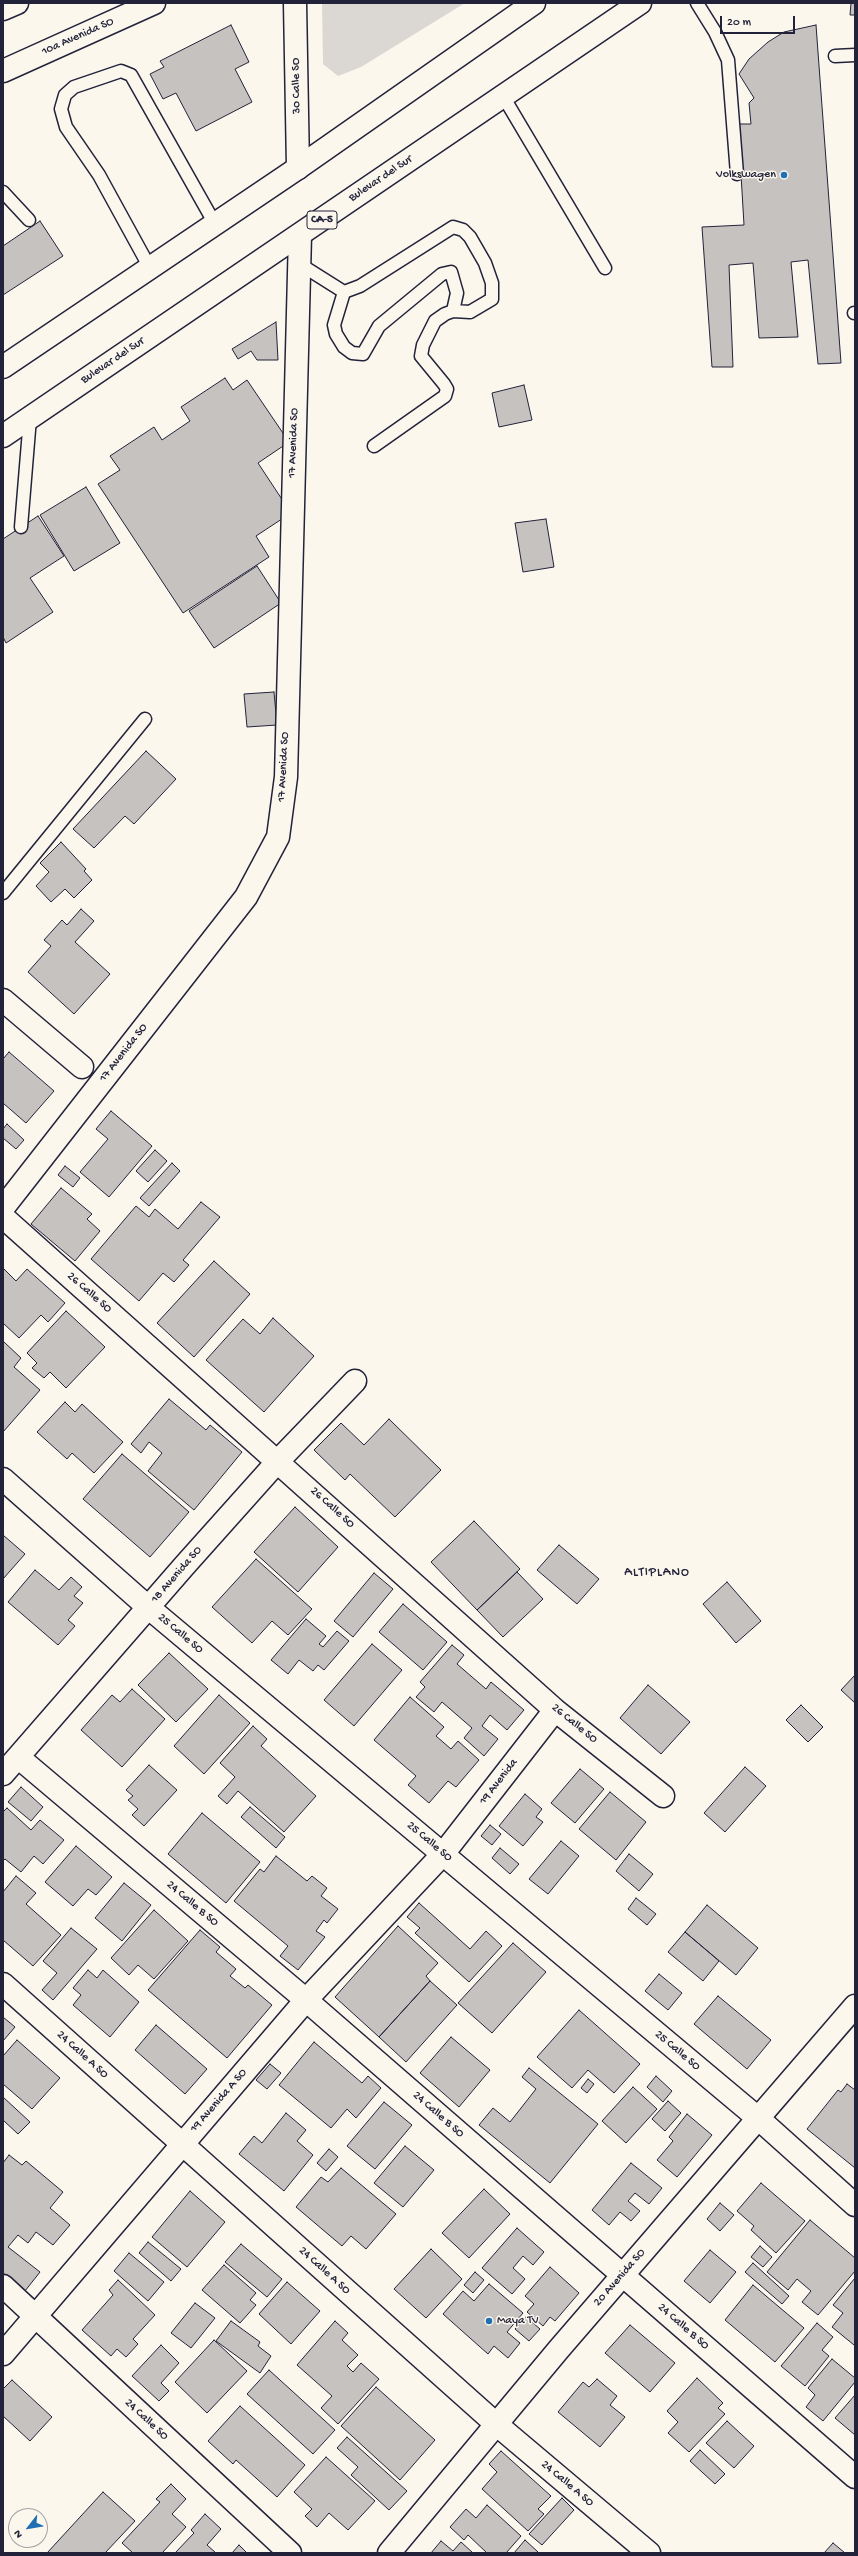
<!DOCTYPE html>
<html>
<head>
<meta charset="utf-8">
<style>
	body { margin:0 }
	#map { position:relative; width:858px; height:2556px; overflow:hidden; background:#fbf7ec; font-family:"Gochi Hand",sans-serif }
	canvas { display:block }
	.frame { position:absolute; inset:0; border:4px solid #22223b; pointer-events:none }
	.north { position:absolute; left:8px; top:2508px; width:40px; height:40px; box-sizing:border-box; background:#fbf7ec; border:1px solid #a4a2a5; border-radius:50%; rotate:239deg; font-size:11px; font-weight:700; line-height:16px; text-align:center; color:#22223b }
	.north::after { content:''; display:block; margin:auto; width:14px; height:18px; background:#1f6fb2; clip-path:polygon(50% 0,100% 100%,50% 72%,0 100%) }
	.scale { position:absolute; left:720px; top:16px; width:75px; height:18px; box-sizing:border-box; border:2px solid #22223b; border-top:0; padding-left:5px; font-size:12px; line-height:14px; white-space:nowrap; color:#22223b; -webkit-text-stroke:3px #fbf7ec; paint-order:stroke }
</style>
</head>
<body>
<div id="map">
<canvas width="858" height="2556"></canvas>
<div class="frame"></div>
<div class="north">N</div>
<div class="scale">20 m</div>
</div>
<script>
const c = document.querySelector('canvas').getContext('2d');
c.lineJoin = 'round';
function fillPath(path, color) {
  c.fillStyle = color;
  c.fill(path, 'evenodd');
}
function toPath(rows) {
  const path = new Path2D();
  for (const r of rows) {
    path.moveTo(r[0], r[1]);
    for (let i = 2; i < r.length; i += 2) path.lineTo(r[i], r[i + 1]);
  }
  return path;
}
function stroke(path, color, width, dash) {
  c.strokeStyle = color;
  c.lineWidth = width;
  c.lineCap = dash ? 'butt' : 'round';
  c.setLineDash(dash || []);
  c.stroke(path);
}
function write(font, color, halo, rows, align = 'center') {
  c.font = font + ' "Gochi Hand",sans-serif';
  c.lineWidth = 3;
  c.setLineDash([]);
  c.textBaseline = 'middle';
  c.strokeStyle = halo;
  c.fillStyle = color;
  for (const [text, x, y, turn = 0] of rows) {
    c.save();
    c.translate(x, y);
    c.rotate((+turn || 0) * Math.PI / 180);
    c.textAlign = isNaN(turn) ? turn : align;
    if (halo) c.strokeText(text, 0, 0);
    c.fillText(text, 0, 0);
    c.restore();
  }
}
fillPath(toPath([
	[322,3,465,3,361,67,338,76,323,64]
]), '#dbd8d3');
const building = toPath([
	[851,3,855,3,855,15,850,15,851,3],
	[231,25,249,62,235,69,252,102,196,131,176,93,163,99,150,74,164,67,160,61,231,25],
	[816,25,841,363,818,364,808,260,791,262,798,337,759,338,753,263,729,265,733,367,712,367,702,227,744,225,738,124,751,124,749,103,754,98,739,74,749,59,768,42,784,32,816,25],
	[40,221,63,256,3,295,3,246,40,221],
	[276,322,278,360,257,360,251,351,238,359,232,349,276,322],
	[225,378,233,390,247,380,289,442,258,463,291,513,256,536,269,557,183,613,98,484,120,470,110,456,154,427,162,440,190,421,181,407,225,378],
	[524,385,532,420,499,427,492,393,524,385],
	[86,487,120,543,74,571,40,515,86,487],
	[38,516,64,556,30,578,53,612,6,643,3,637,3,539,38,516],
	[546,519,554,567,523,572,515,523,546,519],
	[257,566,281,603,214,648,189,611,257,566],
	[274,692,277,725,247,727,244,694,274,692],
	[146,751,176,779,134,824,125,816,94,848,73,829,146,751],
	[61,842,86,869,84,871,92,880,74,898,65,889,51,902,36,886,49,872,40,863,61,842],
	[81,909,94,921,75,942,110,974,74,1014,28,972,51,946,44,940,62,920,67,925,81,909],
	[9,1052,54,1091,26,1123,3,1103,3,1059,9,1052],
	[111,1111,152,1146,109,1197,80,1172,108,1139,96,1129,111,1111],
	[7,1124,24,1140,16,1149,3,1138,3,1129,7,1124],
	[155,1150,167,1161,148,1182,136,1171,155,1150],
	[172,1163,180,1171,149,1206,140,1198,172,1163],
	[65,1166,80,1178,73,1187,58,1175,65,1166],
	[61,1188,92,1214,87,1219,100,1231,75,1261,31,1224,61,1188],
	[201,1202,220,1217,183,1260,189,1265,174,1282,163,1273,139,1301,91,1259,136,1206,149,1217,155,1209,178,1229,201,1202],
	[214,1261,250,1294,194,1357,157,1323,214,1261],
	[3,1268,16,1281,27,1269,65,1303,48,1322,41,1315,19,1338,3,1323,3,1268],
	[66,1311,105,1347,66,1388,50,1372,44,1378,32,1368,37,1363,27,1353,66,1311],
	[273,1318,314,1356,264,1412,206,1360,243,1319,260,1334,273,1318],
	[3,1341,21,1358,14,1367,40,1390,3,1432,3,1341],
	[169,1399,206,1430,210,1425,242,1452,194,1510,148,1471,162,1453,149,1442,141,1453,131,1444,169,1399],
	[65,1402,75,1412,82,1404,123,1442,94,1473,72,1453,67,1459,37,1432,65,1402],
	[389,1419,441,1470,395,1517,350,1474,345,1480,314,1450,341,1423,364,1445,389,1419],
	[122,1454,189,1512,150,1557,83,1499,122,1454],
	[295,1507,338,1547,298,1592,254,1552,295,1507],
	[474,1521,520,1569,477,1610,431,1562,474,1521],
	[3,1535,25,1554,3,1579,3,1535],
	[559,1545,599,1579,577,1604,537,1570,559,1545],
	[256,1559,312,1609,288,1635,272,1621,252,1643,212,1607,256,1559],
	[35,1570,59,1590,71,1577,82,1587,74,1596,83,1603,68,1620,75,1626,58,1645,8,1602,35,1570],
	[517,1572,543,1599,503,1637,477,1610,517,1572],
	[374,1573,393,1589,353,1637,334,1621,374,1573],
	[727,1582,761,1621,736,1643,703,1604,727,1582],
	[403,1604,447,1642,423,1670,379,1632,403,1604],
	[306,1619,326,1636,319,1644,323,1647,337,1631,349,1641,324,1670,318,1665,313,1671,299,1660,288,1674,271,1660,306,1619],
	[372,1644,402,1670,354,1726,324,1700,372,1644],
	[452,1645,464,1655,457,1664,486,1689,491,1682,524,1710,507,1730,490,1715,482,1726,498,1739,484,1756,464,1738,472,1728,442,1702,434,1712,416,1697,425,1687,420,1682,452,1645],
	[169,1653,208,1689,176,1722,138,1685,169,1653],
	[855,1675,855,1703,841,1690,855,1675],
	[648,1685,690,1722,661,1754,620,1718,648,1685],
	[132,1689,165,1719,122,1767,81,1730,112,1695,120,1702,132,1689],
	[219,1695,250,1723,204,1774,174,1746,219,1695],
	[410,1697,444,1727,436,1736,451,1749,458,1741,479,1760,456,1787,448,1781,429,1803,408,1785,416,1776,374,1740,410,1697],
	[801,1705,823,1727,808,1742,786,1720,801,1705],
	[253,1726,267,1739,261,1746,316,1796,284,1832,238,1791,227,1804,218,1796,235,1777,220,1763,253,1726],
	[149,1765,177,1790,144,1826,132,1815,138,1809,128,1800,133,1796,126,1790,149,1765],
	[745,1767,766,1786,725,1832,704,1813,745,1767],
	[580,1769,604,1789,575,1823,551,1803,580,1769],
	[21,1787,43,1807,31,1821,8,1802,21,1787],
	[610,1792,646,1822,616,1860,579,1829,610,1792],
	[525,1794,542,1809,536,1817,543,1822,523,1846,499,1826,525,1794],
	[250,1807,285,1837,276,1848,241,1817,250,1807],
	[7,1808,31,1830,40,1820,64,1840,43,1864,34,1856,21,1872,5,1859,3,1861,3,1812,7,1808],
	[202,1813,260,1862,226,1903,168,1854,202,1813],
	[490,1825,501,1834,492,1845,481,1836,490,1825],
	[561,1841,579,1856,548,1894,529,1879,561,1841],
	[76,1846,112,1877,96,1895,88,1889,73,1906,45,1882,76,1846],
	[500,1848,519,1864,510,1874,492,1858,500,1848],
	[629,1854,653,1874,639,1891,616,1871,629,1854],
	[276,1856,307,1881,312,1876,327,1888,321,1896,338,1909,327,1923,324,1920,316,1931,325,1937,298,1970,280,1956,288,1946,234,1901,260,1869,264,1872,276,1856],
	[16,1876,36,1893,26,1904,61,1935,33,1966,3,1940,3,1892,16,1876],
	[124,1883,151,1905,122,1941,95,1918,124,1883],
	[636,1898,656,1914,647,1925,628,1909,636,1898],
	[419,1903,470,1949,486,1931,502,1946,469,1982,415,1933,420,1928,407,1917,419,1903],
	[707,1905,758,1948,736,1975,685,1932,707,1905],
	[154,1910,188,1941,154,1979,138,1965,129,1975,111,1958,154,1910],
	[398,1926,438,1963,426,1976,430,1981,379,2037,335,1997,398,1926],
	[71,1928,97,1949,53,2000,42,1990,57,1973,43,1961,71,1928],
	[200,1930,220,1947,216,1952,236,1969,230,1976,245,1988,248,1985,272,2005,227,2058,148,1990,200,1930],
	[685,1932,719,1961,703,1981,668,1952,685,1932],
	[513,1943,546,1972,492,2033,458,2003,513,1943],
	[88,1970,97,1978,103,1970,139,2002,110,2037,73,2005,81,1995,73,1988,88,1970],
	[659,1974,682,1993,668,2010,645,1991,659,1974],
	[430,1981,457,2005,406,2062,379,2037,430,1981],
	[718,1996,771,2040,747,2069,694,2024,718,1996],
	[579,2010,640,2064,614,2093,588,2070,572,2088,537,2057,579,2010],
	[3,2017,15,2027,3,2041,3,2017],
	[156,2025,207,2069,185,2094,135,2050,156,2025],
	[451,2037,490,2070,459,2107,420,2073,451,2037],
	[17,2040,60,2078,32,2109,3,2084,3,2056,17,2040],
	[314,2042,362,2083,368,2076,381,2088,356,2118,347,2109,331,2128,279,2085,314,2042],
	[270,2064,281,2073,267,2089,256,2080,270,2064],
	[529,2068,598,2124,550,2183,479,2125,493,2108,510,2122,536,2089,522,2077,529,2068],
	[656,2076,672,2091,663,2102,647,2087,656,2076],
	[588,2079,594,2084,587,2093,581,2088,588,2079],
	[847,2084,855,2090,855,2168,807,2129,838,2090,841,2092,847,2084],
	[633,2087,657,2109,626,2143,602,2121,633,2087],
	[3,2097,30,2122,18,2134,3,2120,3,2097],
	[668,2101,681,2113,665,2131,652,2119,668,2101],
	[384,2102,412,2125,375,2169,347,2146,384,2102],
	[286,2113,306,2130,297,2141,313,2155,284,2191,239,2154,254,2136,262,2143,286,2113],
	[687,2114,712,2135,677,2177,657,2160,673,2141,669,2137,687,2114],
	[405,2146,434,2170,403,2207,374,2183,405,2146],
	[329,2149,338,2157,326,2171,317,2163,329,2149],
	[9,2155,22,2165,26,2161,63,2192,50,2208,70,2225,53,2245,36,2232,28,2243,18,2235,8,2247,40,2272,25,2291,3,2273,3,2163,9,2155],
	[631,2163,662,2188,649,2204,635,2193,628,2201,640,2211,631,2221,620,2212,609,2225,592,2210,631,2163],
	[341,2168,396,2214,366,2249,351,2236,342,2246,296,2207,321,2177,328,2182,341,2168],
	[761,2183,805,2221,776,2253,751,2230,754,2226,737,2211,761,2183],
	[484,2189,510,2214,469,2258,442,2233,484,2189],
	[190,2191,225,2222,187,2267,152,2237,190,2191],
	[720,2203,734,2215,720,2231,707,2219,720,2203],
	[810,2220,855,2258,855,2271,818,2315,802,2302,811,2291,797,2279,788,2290,767,2272,810,2220],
	[517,2228,544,2252,533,2265,523,2256,513,2268,525,2279,512,2294,482,2268,517,2228],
	[148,2242,181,2269,171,2281,139,2253,148,2242],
	[241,2244,282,2279,267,2297,225,2262,241,2244],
	[760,2246,772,2257,763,2267,751,2257,760,2246],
	[431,2249,462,2279,426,2318,394,2289,431,2249],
	[710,2250,736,2272,710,2303,684,2281,710,2250],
	[129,2253,164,2282,148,2301,114,2271,129,2253],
	[753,2263,789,2296,782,2304,745,2272,753,2263],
	[224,2265,256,2293,250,2300,256,2305,240,2323,202,2290,224,2265],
	[550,2267,579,2293,555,2321,550,2317,543,2326,527,2312,534,2304,525,2296,550,2267],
	[475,2272,484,2280,473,2293,464,2285,475,2272],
	[855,2278,855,2344,854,2345,832,2327,843,2313,833,2305,855,2278],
	[118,2280,155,2315,133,2339,138,2344,126,2357,117,2349,111,2356,82,2330,113,2295,109,2290,118,2280],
	[287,2282,320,2311,291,2344,259,2314,287,2282],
	[489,2284,523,2313,507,2332,520,2343,508,2358,494,2346,488,2354,443,2314,463,2291,474,2301,489,2284],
	[753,2285,804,2328,775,2362,725,2320,753,2285],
	[195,2303,215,2318,191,2348,171,2333,195,2303],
	[526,2317,540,2329,529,2341,515,2329,526,2317],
	[231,2321,260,2342,258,2346,271,2356,260,2373,216,2341,231,2321],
	[335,2321,348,2333,342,2340,358,2355,347,2366,353,2372,361,2363,379,2379,338,2424,321,2408,332,2396,297,2365,335,2321],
	[817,2323,833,2337,822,2350,829,2356,805,2386,781,2366,817,2323],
	[630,2325,675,2363,650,2392,605,2353,630,2325],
	[214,2340,247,2371,207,2413,175,2382,214,2340],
	[161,2345,179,2363,161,2383,169,2391,159,2401,132,2376,161,2345],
	[832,2359,855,2378,855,2382,823,2421,806,2407,815,2395,808,2388,832,2359],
	[269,2370,335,2430,313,2454,247,2394,269,2370],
	[697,2378,723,2403,718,2408,725,2414,689,2452,668,2433,678,2422,667,2411,697,2378],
	[597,2379,617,2396,610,2405,625,2417,600,2447,558,2412,583,2382,589,2387,597,2379],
	[12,2380,52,2417,30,2441,3,2416,3,2389,12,2380],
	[376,2387,435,2440,400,2480,341,2426,376,2387],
	[855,2395,855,2435,835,2418,855,2395],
	[240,2406,305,2465,277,2497,236,2460,233,2464,208,2441,240,2406],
	[727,2421,754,2446,734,2468,706,2443,727,2421],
	[347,2437,407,2491,389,2510,351,2475,358,2467,337,2448,347,2437],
	[700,2450,725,2474,715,2484,690,2461,700,2450],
	[501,2451,551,2496,538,2509,544,2514,528,2531,482,2489,497,2472,489,2464,501,2451],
	[326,2457,375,2501,348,2530,329,2513,317,2527,305,2516,312,2509,294,2492,326,2457],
	[171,2484,186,2499,172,2514,186,2527,162,2553,133,2553,122,2543,160,2502,156,2499,171,2484],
	[103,2492,135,2521,105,2553,47,2553,103,2492],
	[562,2498,574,2510,542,2545,529,2534,562,2498],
	[487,2505,521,2536,506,2553,487,2553,468,2535,464,2540,450,2527,466,2509,476,2518,487,2505],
	[205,2514,221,2529,207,2545,216,2553,175,2553,194,2533,191,2530,205,2514],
	[525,2540,538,2552,536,2553,514,2553,525,2540],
	[441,2541,453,2551,461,2542,473,2553,431,2553,441,2541],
	[833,2543,845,2553,824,2553,833,2543],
	[239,2545,247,2553,232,2553,239,2545]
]);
fillPath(building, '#c6c2c0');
stroke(building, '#22223b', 1);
const lane = toPath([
	[697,3,715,32,728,60,737,174],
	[835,56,855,55],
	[503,96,605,268],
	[3,192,29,220],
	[298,263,344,292,360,286,453,227,463,230,470,237,485,263,492,283,492,299,470,312,453,311,445,314,435,321,423,345,421,356,444,384,447,389,445,396,374,446],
	[150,268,99,175,66,127,61,109,65,95,74,87,121,71,131,75,215,224],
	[344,292,334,325,336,334,344,347,352,353,363,354,379,326,442,274,451,272,457,293,453,311],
	[854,313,855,313],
	[21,527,30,418],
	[3,893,145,719]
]);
const street = toPath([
	[295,3,298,168],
	[3,9,17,3],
	[3,71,154,3],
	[3,1000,82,1067],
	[3,1208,246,897,278,837,286,777,300,235],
	[3,1217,555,1710,663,1796],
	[18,1757,306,2000,855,2477],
	[3,1774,185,1565,278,1461,355,1381],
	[3,1984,496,2424,649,2553],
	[3,2286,290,2553],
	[3,2354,306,2000,443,1854,555,1710],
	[389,2553,559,2349,855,2006]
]);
const secondary = toPath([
	[3,1479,149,1608,759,2119,855,2205]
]);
const highway = toPath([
	[3,367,298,168,534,3],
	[3,436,640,3]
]);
stroke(lane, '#22223b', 15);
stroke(street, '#22223b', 25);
stroke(secondary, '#22223b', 25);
stroke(highway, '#22223b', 25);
stroke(lane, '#fbf7ec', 12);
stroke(street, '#fbf7ec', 22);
stroke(secondary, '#fbf7ec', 22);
stroke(highway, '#fbf7ec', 22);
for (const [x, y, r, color] of [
	[784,175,4,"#1f6fb2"],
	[489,2321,4,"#1f6fb2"]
]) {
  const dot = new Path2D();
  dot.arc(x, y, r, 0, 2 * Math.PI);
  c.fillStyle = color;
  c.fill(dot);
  stroke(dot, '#fbf7ec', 1.5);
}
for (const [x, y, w] of [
	[322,220,30]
]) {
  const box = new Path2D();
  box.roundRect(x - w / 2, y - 9, w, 18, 3);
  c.fillStyle = '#fbf7ec';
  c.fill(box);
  stroke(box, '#22223b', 1);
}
write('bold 11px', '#22223b', null, [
	["CA-5",322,220]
]);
write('12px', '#22223b', '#fbf7ec', [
	["10a Avenida SO",78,37,-24],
	["30 Calle SO",297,86,-91],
	["Bulevar del Sur",381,179,-34],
	["Bulevar del Sur",113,361,-34],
	["17 Avenida SO",294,443,-88],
	["17 Avenida SO",284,767,-87],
	["17 Avenida SO",124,1053,-52],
	["26 Calle SO",89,1293,41],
	["26 Calle SO",332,1508,42],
	["18 Avenida SO",177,1575,-49],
	["25 Calle SO",180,1634,40],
	["26 Calle SO",574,1724,39],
	["19 Avenida",499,1782,-52],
	["25 Calle SO",429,1842,40],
	["24 Calle B SO",192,1904,40],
	["25 Calle SO",677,2051,40],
	["24 Calle A SO",82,2055,42],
	["19 Avenida A SO",219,2101,-49],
	["24 Calle B SO",438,2115,41],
	["24 Calle A SO",324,2271,42],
	["20 Avenida SO",620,2278,-49],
	["24 Calle B SO",683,2327,41],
	["24 Calle SO",146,2420,43],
	["24 Calle A SO",567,2484,40]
]);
write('12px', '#22223b', '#fbf7ec', [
	["Volkswagen",776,175],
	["Maya TV",497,2321,"left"]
], 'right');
c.letterSpacing = '1px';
write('13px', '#22223b', '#fbf7ec', [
	["ALTIPLANO",657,1573]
]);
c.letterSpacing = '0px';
</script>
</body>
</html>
